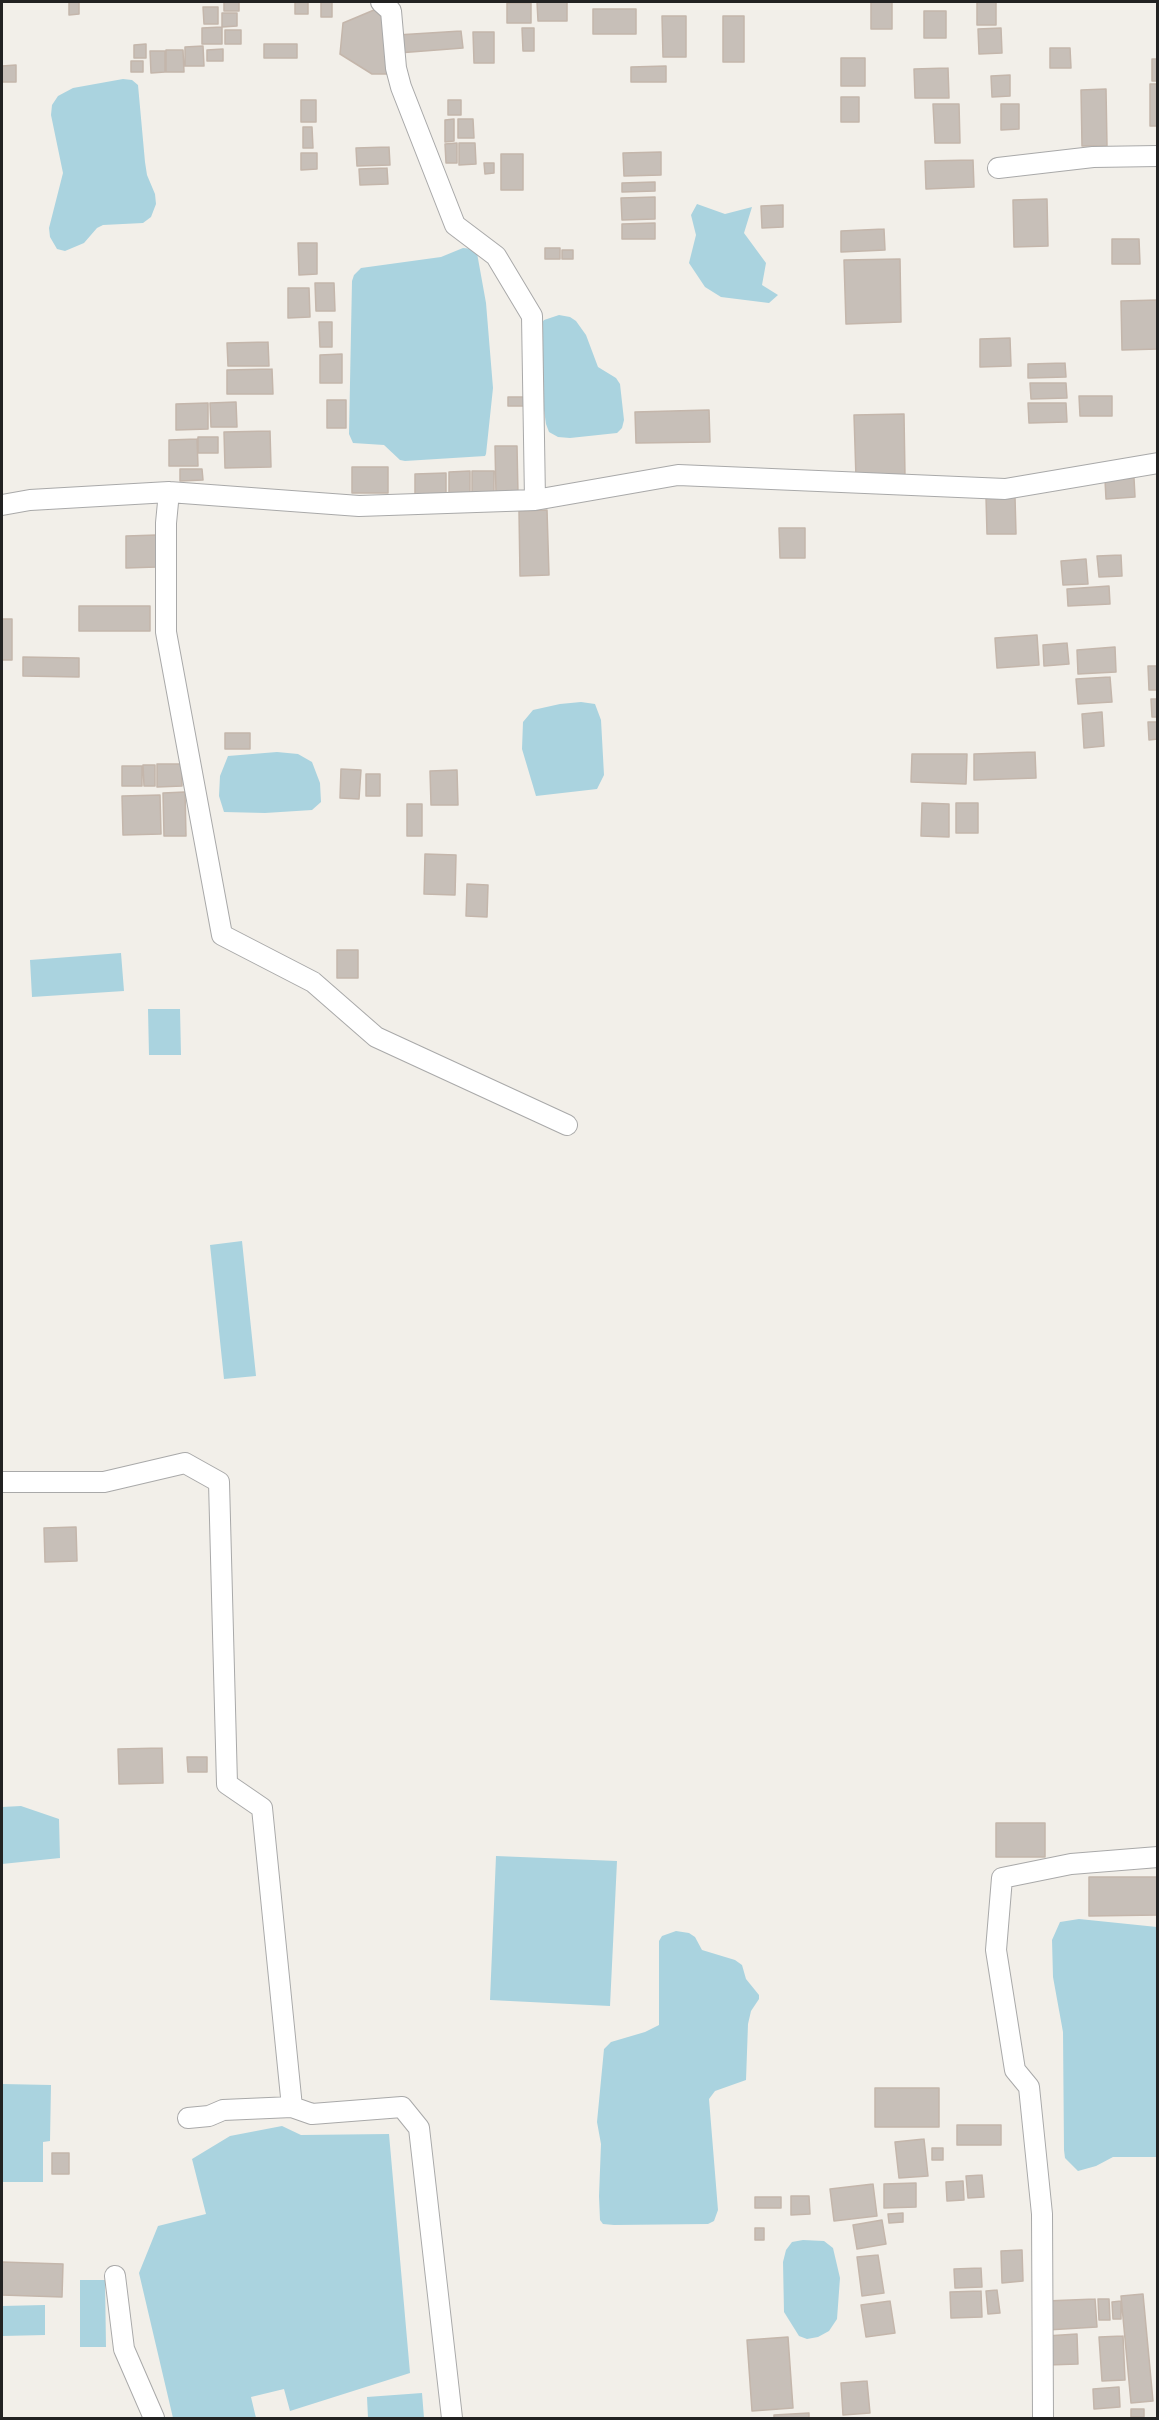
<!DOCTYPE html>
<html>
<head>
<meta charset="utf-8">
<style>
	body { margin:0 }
	#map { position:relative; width:1159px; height:2420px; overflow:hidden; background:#f2efe9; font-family:"Open Sans",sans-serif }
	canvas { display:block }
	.frame { position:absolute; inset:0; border:3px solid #222; pointer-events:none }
</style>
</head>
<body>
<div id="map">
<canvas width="1159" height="2420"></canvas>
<div class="frame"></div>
</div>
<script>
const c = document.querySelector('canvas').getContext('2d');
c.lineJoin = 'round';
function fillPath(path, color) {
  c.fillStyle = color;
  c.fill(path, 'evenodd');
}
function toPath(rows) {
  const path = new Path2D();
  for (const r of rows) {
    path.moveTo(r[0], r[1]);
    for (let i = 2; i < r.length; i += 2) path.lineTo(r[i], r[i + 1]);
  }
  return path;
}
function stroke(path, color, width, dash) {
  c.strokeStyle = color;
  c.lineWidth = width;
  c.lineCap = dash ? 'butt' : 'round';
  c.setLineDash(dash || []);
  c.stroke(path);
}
fillPath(toPath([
	[123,79,132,80,138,85,145,162,147,175,155,194,156,204,151,217,143,223,103,225,97,228,84,243,65,251,57,249,50,237,49,228,63,173,51,115,52,105,58,96,73,88],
	[697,204,725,214,752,207,744,233,766,263,762,285,778,295,769,303,721,297,705,287,689,263,696,235,691,215],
	[463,248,473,249,477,253,486,303,493,388,486,454,485,456,405,461,400,460,384,445,353,443,349,434,352,281,354,275,361,268,441,257],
	[559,315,570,317,576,321,586,335,598,367,616,378,620,384,624,420,622,428,617,433,570,438,558,437,549,432,546,424,541,389,540,325,544,320],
	[581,702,595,704,601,720,604,775,597,789,536,796,522,749,523,722,533,710,560,704],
	[277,752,298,754,312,762,320,783,321,802,312,810,265,813,224,812,219,796,220,776,228,756],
	[121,953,124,991,32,997,30,960],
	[148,1009,180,1009,181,1055,149,1055],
	[242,1241,256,1376,224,1379,210,1245],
	[21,1806,59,1819,60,1858,2,1864,2,1807],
	[496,1856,617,1861,610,2006,490,2000],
	[1079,1919,1157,1927,1158,2157,1113,2157,1096,2166,1078,2171,1065,2158,1064,2150,1063,2032,1053,1977,1052,1940,1060,1922],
	[676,1931,689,1933,695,1937,702,1950,735,1960,742,1965,746,1979,759,1995,759,1999,751,2011,748,2024,746,2080,715,2091,709,2099,718,2210,714,2221,708,2224,614,2225,603,2224,600,2220,599,2196,601,2144,597,2122,604,2049,611,2042,645,2032,659,2025,659,1941,662,1936],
	[2,2084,51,2085,50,2141,43,2142,43,2182,2,2182],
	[282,2126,301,2135,389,2134,410,2373,290,2411,284,2389,251,2397,256,2418,173,2418,139,2273,158,2226,206,2214,192,2159,230,2136],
	[803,2240,824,2241,833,2248,840,2278,837,2319,829,2331,818,2337,807,2339,799,2336,784,2312,783,2262,786,2250,792,2242],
	[80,2280,105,2280,106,2347,80,2347],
	[45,2305,45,2335,2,2336,2,2306],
	[422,2393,424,2418,368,2418,367,2397]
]), '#aad3df');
const building = toPath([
	[69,2,79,2,79,14,69,15,69,2],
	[224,2,239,2,239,11,224,11,224,2],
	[295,2,308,2,308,14,295,14,295,2],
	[321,2,332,2,332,17,321,17,321,2],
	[537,2,567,2,567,21,538,21,537,2],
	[871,2,892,2,892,29,871,29,871,2],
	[977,2,996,2,996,25,977,25,977,2],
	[507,3,531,3,531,23,507,23,507,3],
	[203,7,218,7,218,24,204,24,203,7],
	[593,9,636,9,636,34,593,34,593,9],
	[374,10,389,23,390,74,372,74,340,54,343,23,374,10],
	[924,11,946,11,946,38,924,38,924,11],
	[222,13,237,13,237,26,222,27,222,13],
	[662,16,686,16,686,57,663,57,662,16],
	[723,16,744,16,744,62,723,62,723,16],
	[222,27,222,44,202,44,202,28,222,27],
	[522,28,534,28,534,51,523,51,522,28],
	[1001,28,1002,53,979,54,978,29,1001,28],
	[225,30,241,30,241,44,225,44,225,30],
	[461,31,463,48,398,53,397,35,461,31],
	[473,32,494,32,494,63,474,63,473,32],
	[146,44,146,58,134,58,134,45,146,44],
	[264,44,297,44,297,58,264,58,264,44],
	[203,46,204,66,185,66,185,47,203,46],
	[1050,48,1070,48,1071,68,1050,68,1050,48],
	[223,49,223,61,207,61,207,50,223,49],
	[166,50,183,50,184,72,166,72,166,50],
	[150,51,165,51,165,72,151,73,150,51],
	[841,58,865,58,865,86,841,86,841,58],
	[1152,59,1158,59,1158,81,1152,81,1152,59],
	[131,61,143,61,143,72,131,72,131,61],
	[16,65,16,82,2,82,2,66,16,65],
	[666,66,666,82,631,82,631,67,666,66],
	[948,68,949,98,915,98,914,69,948,68],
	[1010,75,1010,96,992,97,991,76,1010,75],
	[1150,84,1158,84,1158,126,1150,126,1150,84],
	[1106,89,1107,146,1082,146,1081,90,1106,89],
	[841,97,859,97,859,122,841,122,841,97],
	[301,100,316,100,316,122,301,122,301,100],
	[448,100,461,100,461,115,448,115,448,100],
	[933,104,959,104,960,143,935,143,933,104],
	[1001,104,1019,104,1019,129,1001,130,1001,104],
	[454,119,454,141,445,142,445,120,454,119],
	[458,119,473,119,474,138,458,138,458,119],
	[303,127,312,127,313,148,303,148,303,127],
	[457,143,457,163,446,163,445,144,457,143],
	[459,143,475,143,476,164,459,165,459,143],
	[389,147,390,165,357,166,356,148,389,147],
	[661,152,661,175,624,176,623,153,661,152],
	[301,153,317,153,317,169,301,170,301,153],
	[501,154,523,154,523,190,501,190,501,154],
	[973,160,974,187,926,189,925,161,973,160],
	[484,163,494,163,494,173,485,174,484,163],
	[387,168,388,184,360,185,359,169,387,168],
	[655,182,655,191,622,192,622,183,655,182],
	[655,197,655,219,622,220,621,198,655,197],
	[1047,199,1048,246,1014,247,1013,200,1047,199],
	[783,205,783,227,762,228,761,206,783,205],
	[655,223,655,239,622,239,622,224,655,223],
	[884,229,885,250,841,252,841,231,884,229],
	[1112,239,1139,239,1140,264,1112,264,1112,239],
	[298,243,317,243,317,274,299,275,298,243],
	[545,248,560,248,560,259,545,259,545,248],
	[562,250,573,250,573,259,562,259,562,250],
	[900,259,901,322,846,324,844,260,900,259],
	[315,283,334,283,335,311,316,311,315,283],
	[288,288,309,288,310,317,288,318,288,288],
	[1158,300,1158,349,1122,350,1121,301,1158,300],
	[319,322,332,322,332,347,320,347,319,322],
	[1010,338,1011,366,980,367,980,339,1010,338],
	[268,342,269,366,228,366,227,343,268,342],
	[342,354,342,383,320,383,320,355,342,354],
	[1065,363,1066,377,1028,378,1028,364,1065,363],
	[272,369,273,394,227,394,227,370,272,369],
	[1030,383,1066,383,1067,398,1031,399,1030,383],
	[1079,396,1112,396,1112,416,1080,416,1079,396],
	[508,397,532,397,533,406,508,406,508,397],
	[327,400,346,400,346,428,327,428,327,400],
	[236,402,237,427,211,427,210,403,236,402],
	[208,403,208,429,176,430,176,404,208,403],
	[1028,403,1066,403,1067,422,1029,423,1028,403],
	[709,410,710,442,636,443,635,412,709,410],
	[904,414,905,477,856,478,854,415,904,414],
	[270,431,271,467,225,468,224,432,270,431],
	[198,437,218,437,218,453,198,453,198,437],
	[197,439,198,466,169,466,169,440,197,439],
	[495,446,517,446,518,494,496,495,495,446],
	[352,467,388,467,388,493,352,493,352,467],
	[180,469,202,469,203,480,180,481,180,469],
	[470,471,470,497,449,498,449,472,470,471],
	[472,471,494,471,494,497,472,497,472,471],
	[446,473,446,500,415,501,415,474,446,473],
	[1134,478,1135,497,1106,499,1105,480,1134,478],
	[986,497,1015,497,1016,534,987,534,986,497],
	[547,510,549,575,520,576,519,511,547,510],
	[779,528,805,528,805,558,780,558,779,528],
	[157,535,157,567,126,568,126,536,157,535],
	[1121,555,1122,576,1099,577,1097,556,1121,555],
	[1086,559,1088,584,1063,585,1061,561,1086,559],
	[1109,586,1110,604,1068,606,1067,589,1109,586],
	[79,606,150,606,150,631,79,631,79,606],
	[2,619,12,619,12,660,2,660,2,619],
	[1037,635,1039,665,997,668,995,638,1037,635],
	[1067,643,1069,664,1044,666,1043,645,1067,643],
	[1115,647,1116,672,1078,674,1077,650,1115,647],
	[23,657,79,658,79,677,23,676,23,657],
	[1148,666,1158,666,1158,690,1149,690,1148,666],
	[1110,677,1112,702,1078,704,1076,679,1110,677],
	[1151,699,1158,699,1158,717,1152,717,1151,699],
	[1102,712,1104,746,1084,748,1082,714,1102,712],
	[1148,722,1158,722,1158,739,1149,740,1148,722],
	[225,733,250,733,250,749,225,749,225,733],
	[1035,752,1036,778,974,780,974,754,1035,752],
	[912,754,967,754,966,784,911,782,912,754],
	[157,764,182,764,182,786,157,787,157,764],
	[143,765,155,765,155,786,144,786,143,765],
	[122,766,142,766,142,786,122,786,122,766],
	[341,769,361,770,359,799,340,798,341,769],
	[457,770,458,805,431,805,430,771,457,770],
	[366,774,380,774,380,796,366,796,366,774],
	[185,792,186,836,164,836,163,793,185,792],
	[160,795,161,834,123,835,122,796,160,795],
	[922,803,949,804,949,837,921,836,922,803],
	[956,803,978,803,978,833,956,833,956,803],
	[407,804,422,804,422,836,407,836,407,804],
	[425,854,456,855,455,895,424,894,425,854],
	[467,884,488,885,487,917,466,916,467,884],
	[337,950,358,950,358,978,337,978,337,950],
	[76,1527,77,1561,45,1562,44,1528,76,1527],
	[162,1748,163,1783,119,1784,118,1749,162,1748],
	[187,1757,207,1757,207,1772,188,1772,187,1757],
	[996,1823,1045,1823,1045,1857,996,1857,996,1823],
	[1089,1877,1158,1877,1158,1915,1089,1916,1089,1877],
	[875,2088,939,2088,939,2127,875,2127,875,2088],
	[957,2125,1001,2125,1001,2145,957,2145,957,2125],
	[924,2139,928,2176,899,2178,895,2142,924,2139],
	[932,2148,943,2148,943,2160,932,2160,932,2148],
	[52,2153,69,2153,69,2174,52,2174,52,2153],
	[982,2175,984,2197,968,2198,966,2176,982,2175],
	[963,2181,964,2200,947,2201,946,2182,963,2181],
	[916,2183,916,2207,884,2208,884,2184,916,2183],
	[873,2184,877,2216,834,2221,830,2189,873,2184],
	[791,2196,809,2196,810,2214,791,2215,791,2196],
	[755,2197,781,2197,781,2208,755,2208,755,2197],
	[903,2213,903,2222,889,2223,888,2214,903,2213],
	[882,2220,886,2244,857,2249,853,2225,882,2220],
	[755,2228,764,2228,764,2240,755,2240,755,2228],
	[1022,2250,1023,2281,1002,2283,1001,2251,1022,2250],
	[878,2255,884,2293,862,2296,857,2257,878,2255],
	[2,2262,63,2264,62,2297,2,2295,2,2262],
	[981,2268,982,2287,955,2288,954,2269,981,2268],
	[997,2290,1000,2313,988,2314,986,2291,997,2290],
	[981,2291,982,2317,951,2318,950,2292,981,2291],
	[1143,2294,1153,2401,1131,2403,1121,2296,1143,2294],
	[1095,2299,1097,2327,1047,2330,1046,2301,1095,2299],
	[1098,2299,1109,2299,1110,2320,1099,2320,1098,2299],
	[890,2301,895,2333,866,2337,861,2305,890,2301],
	[1121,2301,1121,2319,1113,2319,1112,2302,1121,2301],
	[1077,2334,1078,2364,1047,2365,1046,2336,1077,2334],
	[1123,2336,1125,2380,1102,2381,1099,2337,1123,2336],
	[788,2337,793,2408,752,2411,747,2340,788,2337],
	[867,2381,870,2413,843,2415,841,2383,867,2381],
	[1119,2387,1120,2407,1094,2409,1093,2389,1119,2387],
	[1131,2409,1144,2409,1144,2417,1131,2417,1131,2409],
	[809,2413,809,2418,774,2418,774,2415,809,2413]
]);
fillPath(building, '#c7bfb8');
stroke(building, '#c4b6ab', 1.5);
const minor = toPath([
	[381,2,391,11,396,68,401,87,455,225,496,256,532,316,535,500],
	[998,168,1093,157,1158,156],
	[169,492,166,523,166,632,222,935,313,982,376,1037,567,1125],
	[2,505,30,500,169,492,359,506,535,500,678,475,1005,489,1158,463],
	[2,1482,104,1482,185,1463,219,1482,227,1784,262,1808,292,2107,223,2110,209,2116,188,2118],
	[292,2107,312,2114,402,2107,419,2128,452,2418],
	[115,2276,124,2349,154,2418],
	[1043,2418,1042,2214,1029,2087,1015,2070,996,1950,1002,1878,1071,1864,1158,1857]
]);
stroke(minor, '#a9a9a9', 22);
stroke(minor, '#fff', 20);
</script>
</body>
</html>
